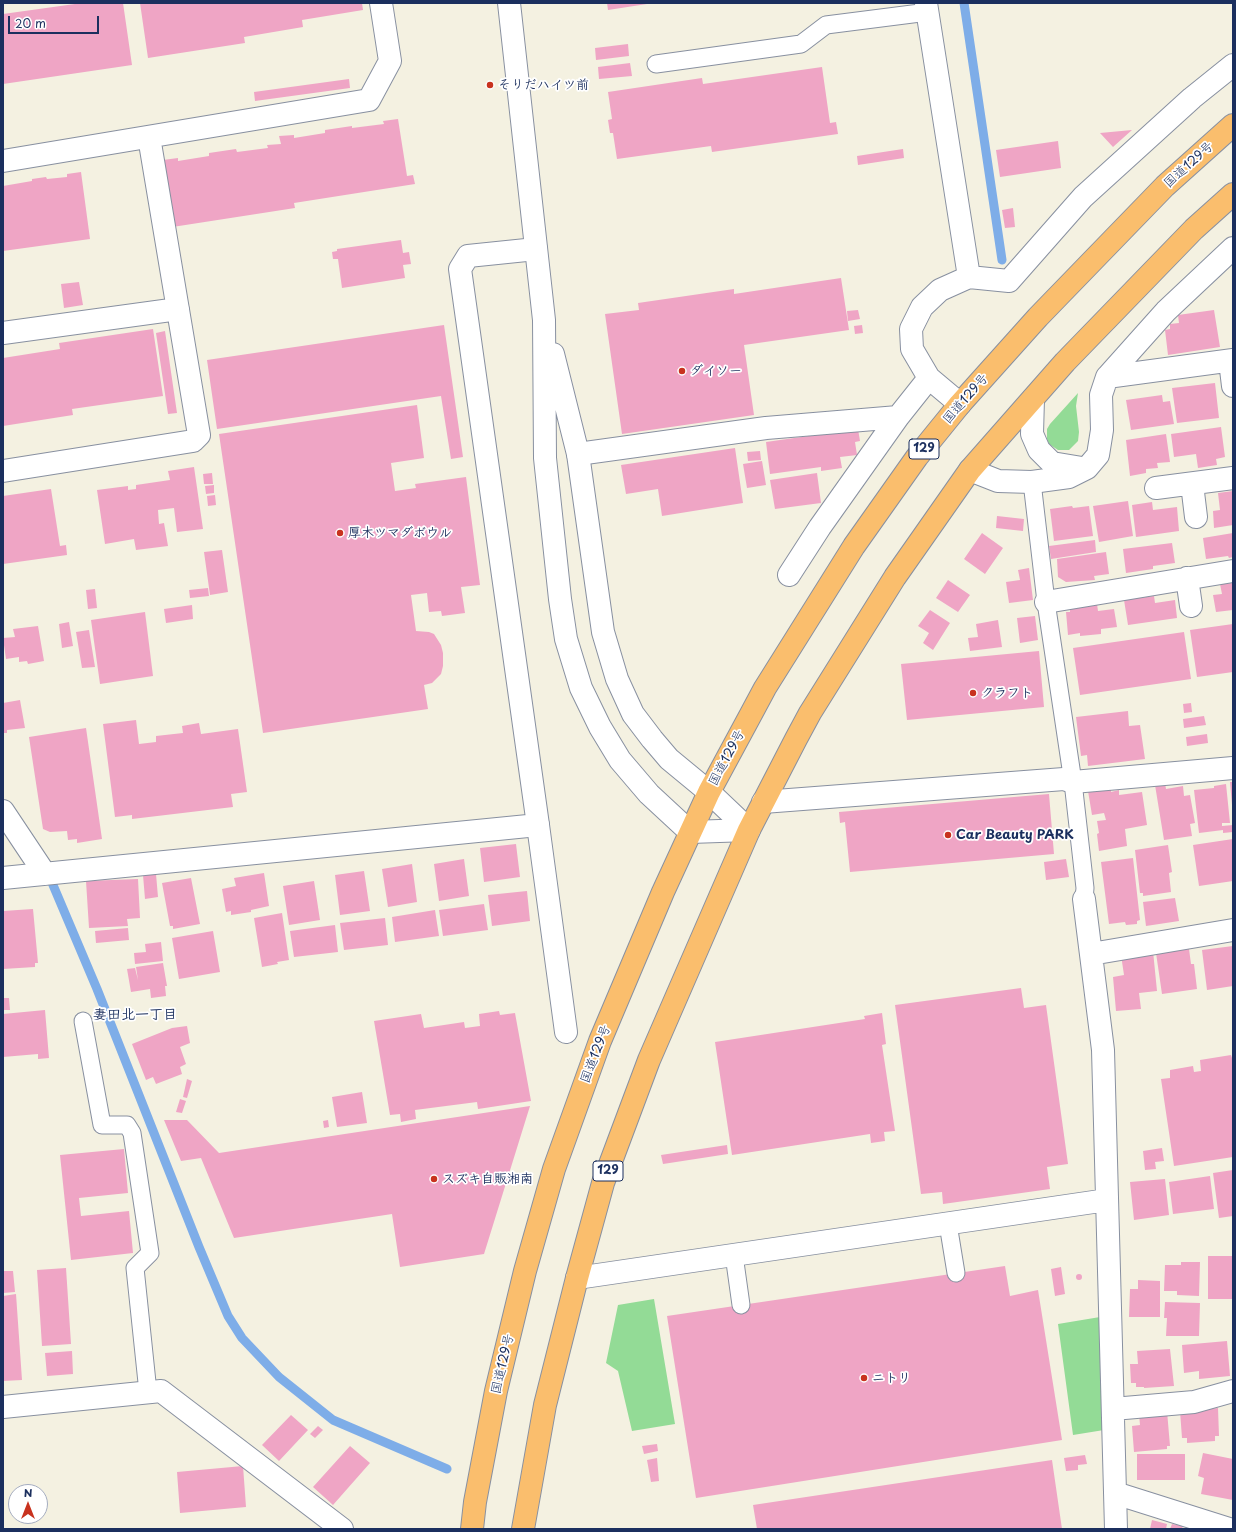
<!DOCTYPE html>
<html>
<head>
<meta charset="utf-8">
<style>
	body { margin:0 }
	#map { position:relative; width:1236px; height:1532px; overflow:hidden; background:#f4f1e1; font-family:"Playpen Sans",sans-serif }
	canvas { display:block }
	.frame { position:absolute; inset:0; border:4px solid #1b2f5e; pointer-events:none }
	.north { position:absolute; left:8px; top:1484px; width:40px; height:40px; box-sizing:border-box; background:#fff; border:1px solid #a4acbf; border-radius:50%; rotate:0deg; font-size:11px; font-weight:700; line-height:16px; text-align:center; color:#1b2f5e }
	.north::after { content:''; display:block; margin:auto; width:14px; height:18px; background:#c8321e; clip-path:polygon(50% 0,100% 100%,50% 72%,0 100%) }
	.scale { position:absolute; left:8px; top:16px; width:91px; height:18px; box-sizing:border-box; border:2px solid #1b2f5e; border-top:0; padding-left:5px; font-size:12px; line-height:14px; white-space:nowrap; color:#1b2f5e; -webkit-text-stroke:3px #fff; paint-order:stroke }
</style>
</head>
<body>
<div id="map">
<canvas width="1236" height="1532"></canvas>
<div class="frame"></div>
<div class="north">N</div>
<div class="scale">20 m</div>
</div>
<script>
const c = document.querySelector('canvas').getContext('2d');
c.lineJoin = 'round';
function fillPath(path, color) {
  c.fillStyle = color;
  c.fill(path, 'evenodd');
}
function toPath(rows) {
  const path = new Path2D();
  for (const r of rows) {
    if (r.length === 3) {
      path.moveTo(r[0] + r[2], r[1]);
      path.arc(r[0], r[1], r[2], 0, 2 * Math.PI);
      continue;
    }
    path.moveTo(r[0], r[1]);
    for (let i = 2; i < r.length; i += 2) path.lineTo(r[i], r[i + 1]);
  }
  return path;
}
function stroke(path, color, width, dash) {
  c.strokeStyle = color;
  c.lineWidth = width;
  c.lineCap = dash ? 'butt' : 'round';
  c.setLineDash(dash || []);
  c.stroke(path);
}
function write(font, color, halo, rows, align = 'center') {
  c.font = font + ' "Playpen Sans","Klee One",sans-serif';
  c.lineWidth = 3.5;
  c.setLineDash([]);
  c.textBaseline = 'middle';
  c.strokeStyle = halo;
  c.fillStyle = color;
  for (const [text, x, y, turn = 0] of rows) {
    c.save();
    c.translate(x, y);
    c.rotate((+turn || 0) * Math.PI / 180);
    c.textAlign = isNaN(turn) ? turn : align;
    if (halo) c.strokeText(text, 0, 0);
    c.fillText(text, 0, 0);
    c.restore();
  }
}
fillPath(toPath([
	[1078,393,1076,406,1079,432,1078,441,1069,450,1058,450,1049,444,1047,439,1047,429,1050,424],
	[654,1299,675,1424,632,1431,618,1371,606,1363,618,1305],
	[1100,1317,1104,1430,1073,1435,1058,1324]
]), '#93db96');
stroke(toPath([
	[964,3,1002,260],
	[53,885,97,989,199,1247,228,1316,242,1338,279,1377,333,1420,447,1469]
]), '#7eade8', 9);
fillPath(toPath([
	[82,3,123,3,132,65,3,84,3,14],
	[140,3,362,3,363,10,302,20,303,27,244,37,245,43,148,58],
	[607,3,647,3,647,4,608,10],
	[628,44,629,56,596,60,595,48],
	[630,63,632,76,599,79,598,67],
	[822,67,830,123,836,122,838,134,712,152,711,146,617,159,613,133,610,133,608,120,612,119,608,92,702,78,703,84],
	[349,79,350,88,255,101,254,92],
	[398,119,407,176,413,175,415,184,294,203,295,208,166,228,163,160,178,158,178,161,209,156,209,153,236,149,237,152,268,148,267,145,281,144,279,136,294,135,294,138,325,133,325,130,352,126,352,128,384,124,383,121],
	[1132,130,1113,147,1100,133],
	[1058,141,1061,168,1000,177,996,150],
	[903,149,904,158,858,165,857,156],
	[81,172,90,239,3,251,3,186,32,181,32,179,46,177,47,179,67,177,67,174],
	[1013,208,1015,227,1005,228,1002,210],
	[401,240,403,253,409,252,411,264,403,265,405,278,342,288,338,259,333,259,332,252,337,251,337,249],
	[841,278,849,330,744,345,754,415,622,434,605,314,639,310,638,303,734,289,734,294],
	[79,282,83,305,64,308,61,284],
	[858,310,860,319,848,321,847,311],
	[1214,310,1220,347,1168,355,1165,330,1170,329,1170,324,1179,323,1178,315],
	[444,325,463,457,451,459,441,396,217,429,207,360],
	[862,325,863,333,855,334,854,326],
	[153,329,163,396,72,409,73,415,3,426,3,358,60,349,59,343],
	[165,331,177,413,168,414,156,333],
	[1215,383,1219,418,1177,423,1172,388],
	[1162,395,1163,402,1170,401,1174,424,1131,430,1126,400],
	[417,405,424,458,391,463,395,491,416,488,415,484,466,477,480,585,461,587,465,613,442,616,441,611,429,612,427,593,411,595,416,631,429,632,434,634,441,645,443,653,443,666,441,674,432,683,424,685,428,709,263,733,219,434],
	[1221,427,1225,457,1216,459,1217,465,1198,468,1196,454,1174,457,1171,434],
	[858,429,860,441,855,442,857,455,840,457,842,468,821,471,821,467,770,474,766,442],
	[1166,434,1170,462,1157,463,1158,468,1146,469,1146,473,1130,476,1126,440],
	[735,448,743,503,662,516,658,489,626,494,621,465],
	[760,451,761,460,748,461,747,452],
	[762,461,766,485,747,488,743,464],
	[194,467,203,529,177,532,174,508,158,510,159,524,164,523,168,546,136,550,134,539,105,544,97,490,128,486,128,490,136,489,136,485,170,480,168,471],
	[212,473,213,484,204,484,203,474],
	[817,473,821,503,775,509,770,480],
	[214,485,214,493,206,494,205,486],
	[51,489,60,546,66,545,67,555,3,564,3,496],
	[1233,491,1233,525,1214,528,1213,511,1220,510,1218,493],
	[215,495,216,505,208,506,207,496],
	[1128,501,1133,536,1099,542,1093,506],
	[1152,502,1153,510,1177,507,1179,531,1136,537,1132,505],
	[1072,506,1073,508,1089,506,1093,536,1054,541,1050,509],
	[997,516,1024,519,1023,531,996,528],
	[982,533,1003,548,985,574,964,559],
	[1233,533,1233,557,1229,558,1228,556,1206,559,1203,538],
	[1095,540,1096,552,1051,559,1049,546],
	[1172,543,1175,563,1153,566,1153,569,1126,573,1123,549],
	[222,550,228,592,210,595,204,552],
	[1106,552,1109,574,1094,576,1095,580,1066,582,1058,577,1057,559],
	[1029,568,1033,600,1009,603,1006,582,1020,580,1018,570],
	[948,580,970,595,958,612,936,598],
	[1233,583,1233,610,1216,612,1213,595,1222,594,1220,584],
	[208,588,209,596,190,598,189,590],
	[95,589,97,608,88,609,86,590],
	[1154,596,1155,603,1175,600,1177,618,1128,625,1124,600],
	[1097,604,1098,611,1114,609,1117,627,1101,629,1101,634,1080,636,1080,633,1068,635,1066,612,1070,612,1070,607],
	[192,605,193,619,166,623,164,609],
	[930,610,950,623,933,650,923,643,929,633,918,626],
	[145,612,153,676,100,684,91,620],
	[1035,616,1038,640,1020,643,1017,618],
	[998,620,1002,647,970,651,968,638,978,637,976,624],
	[69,622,73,646,62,648,59,624],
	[1233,624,1233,672,1197,677,1190,630],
	[38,626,44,661,28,664,27,661,19,662,19,657,6,659,3,638,15,637,13,629],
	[89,630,95,667,82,668,76,632],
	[1184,632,1191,679,1080,695,1073,648],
	[1039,651,1044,707,907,720,901,664],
	[20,700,25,728,7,730,7,733,3,733,3,703],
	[1191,703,1192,712,1184,713,1183,704],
	[1128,711,1129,726,1140,725,1145,759,1088,766,1087,755,1081,756,1076,717],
	[1204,716,1206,725,1184,728,1183,719],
	[136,720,139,744,156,742,156,736,183,733,182,726,199,723,201,734,238,729,247,792,231,794,233,807,132,819,132,815,115,817,103,724],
	[86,728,102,839,77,843,77,839,68,840,67,831,50,832,43,829,29,737],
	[1207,734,1208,743,1187,746,1186,737],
	[1230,782,1233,782,1233,805,1232,805],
	[1165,783,1166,789,1183,786,1184,796,1190,795,1195,823,1190,824,1192,836,1164,840,1155,785],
	[1226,784,1230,823,1222,823,1222,826,1233,825,1233,832,1223,833,1223,830,1199,833,1194,790,1214,788,1214,786],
	[1111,788,1111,792,1119,790,1119,795,1142,792,1147,825,1125,829,1127,846,1099,851,1097,834,1099,833,1097,821,1106,820,1104,813,1092,815,1088,791],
	[1049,794,1054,854,850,872,845,822,840,823,839,812],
	[1233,839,1233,881,1199,886,1193,845],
	[516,844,520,877,484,882,480,848],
	[1168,845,1172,872,1169,873,1171,892,1143,896,1143,893,1140,893,1135,850],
	[1133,858,1140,920,1137,921,1137,924,1126,925,1125,922,1109,924,1101,862],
	[464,859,469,896,439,901,434,864],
	[1066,859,1069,877,1046,880,1044,862],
	[412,864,417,902,388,907,382,869],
	[364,871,370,911,340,915,335,875],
	[264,873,269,906,251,910,251,912,231,915,231,911,226,912,222,889,236,886,234,878],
	[156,874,158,897,145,899,143,875],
	[191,878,200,924,173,929,173,926,170,926,162,883],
	[138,879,140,918,127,919,128,926,89,928,86,881],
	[314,881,320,920,289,925,283,886],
	[527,891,530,921,492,926,488,895],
	[1175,898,1179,921,1146,926,1143,902],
	[484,904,488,930,443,936,439,910],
	[33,909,38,963,35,963,35,967,3,969,3,911],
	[435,910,439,936,395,942,392,917],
	[282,913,289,960,277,962,278,964,262,967,254,918],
	[385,918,388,945,344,950,340,923],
	[335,925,338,952,294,957,290,931],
	[128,928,129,940,96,943,95,931],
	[213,931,220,972,179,979,172,938],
	[161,942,163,961,135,964,134,953,146,952,145,944],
	[1233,946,1233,986,1207,990,1202,950],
	[1189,949,1191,964,1194,964,1197,989,1162,994,1156,953],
	[1153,951,1157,991,1139,993,1141,1009,1116,1011,1113,977,1124,975,1121,955],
	[163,963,167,986,165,986,166,996,151,998,150,989,131,992,127,969,135,968,138,980,136,967],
	[1021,988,1024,1008,1046,1005,1068,1164,1047,1167,1050,1189,943,1204,942,1192,921,1194,895,1005],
	[3,998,9,998,10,1010,3,1010],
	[45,1010,49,1058,38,1059,38,1054,3,1057,3,1014],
	[499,1011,500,1015,515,1013,531,1101,478,1109,477,1102,415,1110,416,1119,401,1122,400,1114,390,1115,374,1021,421,1014,424,1028,464,1022,465,1028,480,1026,479,1014],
	[882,1013,886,1044,882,1045,895,1131,884,1132,885,1141,871,1143,870,1134,732,1155,715,1042,865,1019,864,1016],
	[187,1026,190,1043,180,1047,186,1064,180,1067,182,1074,156,1084,153,1077,146,1080,132,1044,172,1028],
	[1231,1055,1233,1061,1233,1157,1174,1166,1161,1079,1170,1078,1170,1070,1193,1066,1194,1072,1201,1071,1200,1060],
	[187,1079,192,1081,187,1098,183,1097],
	[362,1092,367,1123,337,1127,332,1097],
	[180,1099,186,1101,182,1113,176,1112],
	[530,1106,484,1254,400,1267,392,1214,234,1238,201,1158,181,1161,164,1120,187,1120,219,1153],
	[328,1120,329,1127,324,1128,323,1121],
	[727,1145,728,1154,663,1164,661,1155],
	[1162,1148,1164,1161,1155,1162,1156,1169,1145,1170,1143,1151],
	[124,1149,128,1193,79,1198,81,1216,129,1211,133,1253,71,1260,60,1155],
	[1233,1170,1233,1216,1219,1218,1213,1173],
	[1210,1176,1214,1209,1173,1214,1169,1182],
	[1165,1179,1169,1215,1134,1220,1130,1182],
	[1208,1256,1233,1256,1233,1299,1208,1299],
	[1181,1262,1200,1262,1199,1296,1177,1295,1177,1291,1164,1291,1165,1265,1181,1265],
	[1005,1266,1010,1296,1038,1290,1062,1440,696,1498,667,1316],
	[1061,1267,1065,1294,1055,1296,1051,1269],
	[66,1268,71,1344,42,1346,37,1270],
	[3,1271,13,1271,15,1292,3,1293],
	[1079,1277,3],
	[1138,1280,1160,1281,1160,1317,1129,1317,1130,1289,1138,1289],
	[16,1294,22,1380,3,1381,3,1296],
	[1165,1302,1200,1303,1199,1336,1166,1336,1167,1318,1164,1318],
	[1227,1341,1230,1376,1199,1379,1199,1371,1184,1373,1182,1345],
	[1170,1349,1174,1386,1144,1388,1144,1387,1136,1387,1136,1383,1131,1383,1130,1364,1138,1364,1137,1351],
	[72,1351,73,1374,47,1376,45,1353],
	[1218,1408,1219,1436,1215,1436,1215,1441,1187,1443,1187,1438,1182,1438,1180,1411],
	[1167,1411,1170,1446,1167,1446,1167,1449,1134,1452,1132,1426,1140,1425,1139,1414],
	[291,1415,308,1430,279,1461,262,1445],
	[318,1426,323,1430,315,1438,310,1434],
	[657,1444,658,1451,644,1454,642,1446],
	[350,1446,370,1463,333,1505,313,1487],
	[1203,1453,1233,1459,1233,1500,1201,1494,1204,1478,1198,1476],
	[1137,1454,1185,1454,1185,1480,1137,1480],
	[1085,1455,1087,1464,1078,1465,1078,1470,1066,1471,1064,1458],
	[657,1458,659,1481,651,1482,647,1460],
	[1052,1460,1062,1529,757,1529,753,1505],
	[243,1466,246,1507,180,1513,177,1472],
	[1152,1520,1167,1524,1166,1529,1150,1529],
	[1172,1524,1183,1526,1182,1529,1170,1529]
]), '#efa5c5');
const service = toPath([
	[656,64,801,44,826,25,928,12],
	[1032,482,1046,602,1073,782,1085,888,1084,899],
	[83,1021,102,1125,127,1125,132,1133,150,1253,135,1268,148,1392],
	[948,1224,956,1273],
	[734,1255,741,1305]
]);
const pedestrian = toPath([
	[538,825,566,1032]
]);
const minor = toPath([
	[926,3,969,277],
	[3,161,369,100,390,61,381,3],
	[3,333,178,309],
	[1230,361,1233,386],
	[1107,377,1233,360],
	[1033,399,1032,434,1039,450,1052,463,1082,468],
	[960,404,929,378,912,349,911,329,922,307,940,290,969,277,1009,281,1083,197,1192,98,1233,65],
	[578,454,766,428,898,417],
	[970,470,998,481,1032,482,1069,477,1087,468,1098,455,1102,430,1101,395,1107,377,1166,311,1233,248],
	[3,471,193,441,199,435,149,137],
	[1192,484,1196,517],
	[1156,488,1233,478],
	[789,575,820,527,898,417,929,378],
	[1187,578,1191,606],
	[1046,602,1233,571],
	[763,802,1064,779,1073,782,1233,768],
	[3,811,45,874],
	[3,878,538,825,460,269,468,256,536,249],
	[1084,899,1103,1050,1116,1529],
	[1091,954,1233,930],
	[577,1278,1107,1200],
	[3,1407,161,1391,342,1529],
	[1113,1409,1194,1402,1233,1391],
	[1115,1493,1229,1529]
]);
const tertiary = toPath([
	[509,3,544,320,545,458,560,599,566,639,581,688,600,727,620,760,649,794,690,832,749,830],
	[553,354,578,454,603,632,617,679,633,714,652,739,669,759,709,792,749,830]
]);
const trunk = toPath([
	[472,1529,475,1502,496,1391,525,1271,554,1169,600,1041,663,892,709,792,750,716,765,688,854,546,917,457,960,404,1038,317,1165,186,1233,125],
	[523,1529,545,1405,577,1278,603,1183,649,1060,749,830,796,739,810,713,895,577,970,470,1065,362,1194,229,1233,194]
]);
stroke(service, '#8890a0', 19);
stroke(pedestrian, '#8890a0', 24);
stroke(minor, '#8890a0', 24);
stroke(tertiary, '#8890a0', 24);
stroke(trunk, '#8890a0', 24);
stroke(service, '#fff', 17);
stroke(pedestrian, '#fff', 22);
stroke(minor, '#fff', 22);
stroke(tertiary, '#fff', 22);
stroke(trunk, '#fabe6d', 22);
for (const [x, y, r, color] of [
	[490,85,4,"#c8321e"],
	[682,371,4,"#c8321e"],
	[340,533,4,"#c8321e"],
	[973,693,4,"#c8321e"],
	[948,835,4,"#c8321e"],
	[434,1179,4,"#c8321e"],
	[864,1378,4,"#c8321e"]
]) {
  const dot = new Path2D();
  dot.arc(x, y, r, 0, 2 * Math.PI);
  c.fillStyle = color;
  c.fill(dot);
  stroke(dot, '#fff', 1.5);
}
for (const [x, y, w] of [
	[924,449,30],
	[608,1171,30]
]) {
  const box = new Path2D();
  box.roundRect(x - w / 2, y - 10, w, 20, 3);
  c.fillStyle = '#fff';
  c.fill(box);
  stroke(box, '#1b2f5e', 1);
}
write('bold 12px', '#1b2f5e', null, [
	["129",924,449],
	["129",608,1171]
]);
write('bold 13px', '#1b2f5e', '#fff', [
	["そりだハイツ前",498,85],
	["ダイソー",690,371],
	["厚木ツマダボウル",348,533],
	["クラフト",981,693],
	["Car Beauty PARK",956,835],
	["スズキ自販湘南",442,1179],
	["ニトリ",872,1378]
], 'left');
write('13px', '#1b2f5e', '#fff', [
	["国道129号",1189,165,-42],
	["国道129号",966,399,-49],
	["国道129号",727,758,-62],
	["国道129号",596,1054,-69],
	["国道129号",503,1364,-77]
]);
write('bold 14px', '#1b2f5e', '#fff', [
	["妻田北一丁目",135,1015]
]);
</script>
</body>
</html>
